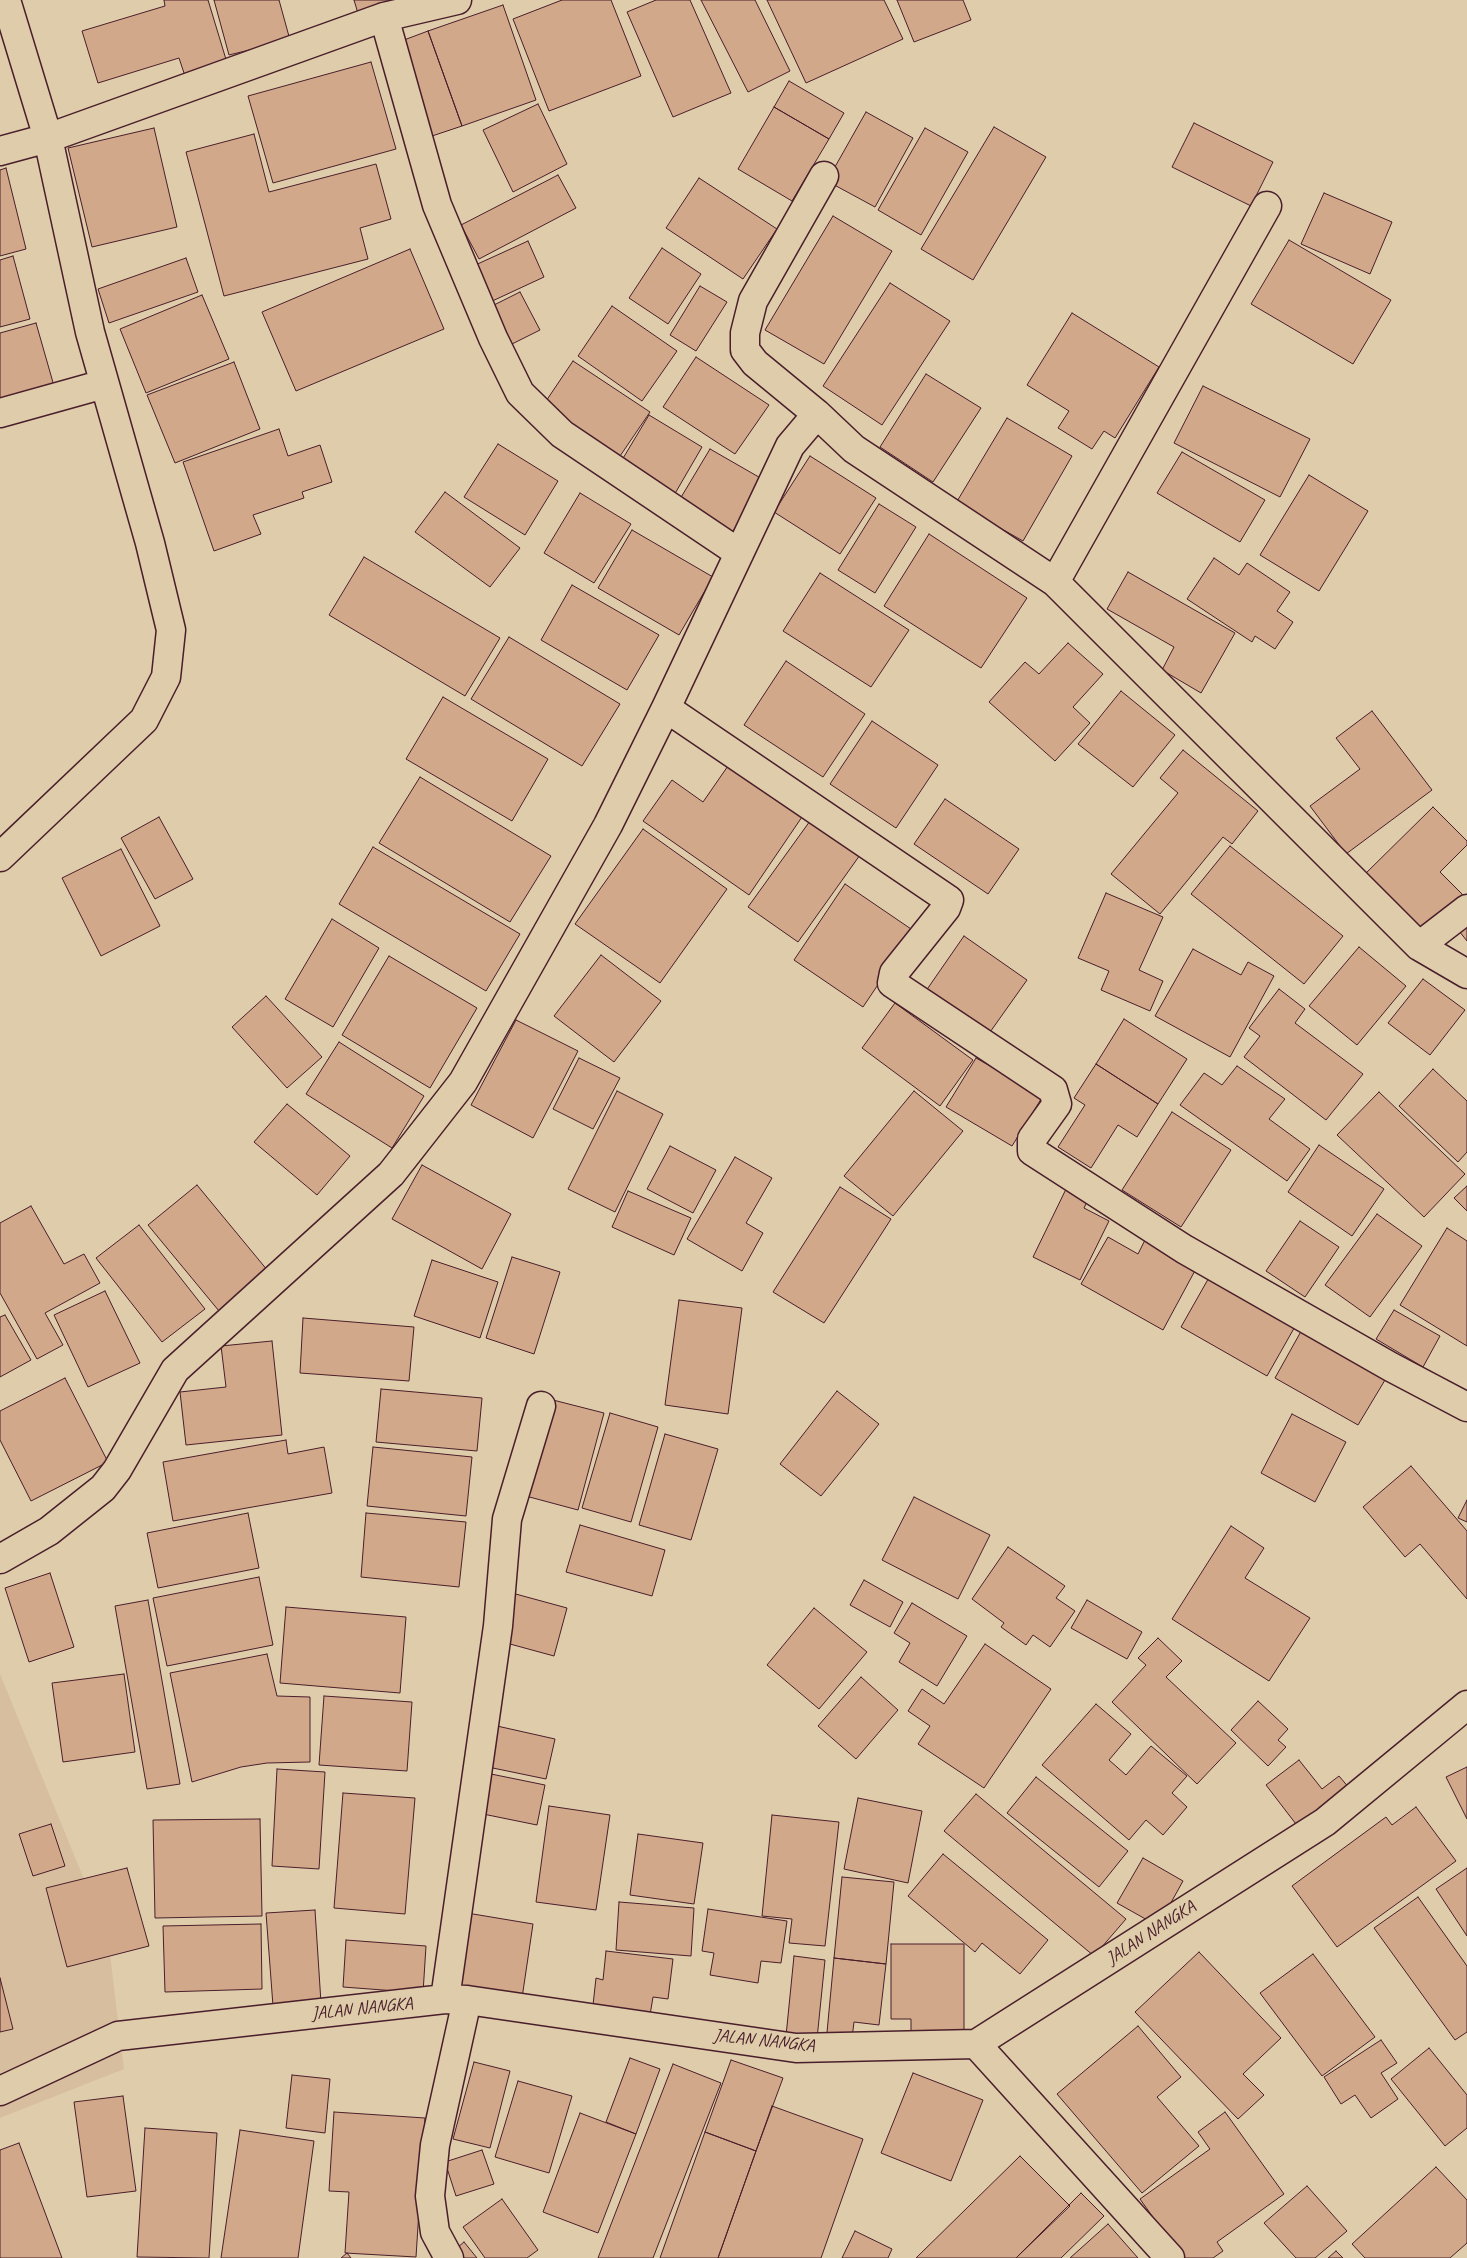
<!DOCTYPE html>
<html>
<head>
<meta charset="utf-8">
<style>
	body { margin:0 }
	canvas { display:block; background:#deccaa }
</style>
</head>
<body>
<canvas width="1467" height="2258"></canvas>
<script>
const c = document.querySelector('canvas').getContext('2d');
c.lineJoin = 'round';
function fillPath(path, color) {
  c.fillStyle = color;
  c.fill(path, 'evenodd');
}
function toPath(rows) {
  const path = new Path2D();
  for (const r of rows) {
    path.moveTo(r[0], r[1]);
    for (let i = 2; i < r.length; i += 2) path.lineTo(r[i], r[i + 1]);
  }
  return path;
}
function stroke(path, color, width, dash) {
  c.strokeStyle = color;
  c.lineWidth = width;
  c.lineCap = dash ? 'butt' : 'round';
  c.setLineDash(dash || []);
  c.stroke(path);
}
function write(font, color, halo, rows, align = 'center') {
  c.font = font + ' Caveat,sans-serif';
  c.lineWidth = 4;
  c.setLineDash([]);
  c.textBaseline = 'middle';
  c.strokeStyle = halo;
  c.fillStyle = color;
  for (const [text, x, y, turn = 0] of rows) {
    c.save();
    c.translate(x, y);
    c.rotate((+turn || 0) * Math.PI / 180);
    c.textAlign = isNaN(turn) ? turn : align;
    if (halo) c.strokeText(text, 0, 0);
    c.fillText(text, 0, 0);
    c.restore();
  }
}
fillPath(toPath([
	[0,1674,108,1938,124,2069,0,2118]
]), '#d7be9e');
const building = toPath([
	[164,0,208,0,228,66,186,79,179,58,98,83,82,31,165,6,164,0],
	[214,0,279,0,290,40,229,55,214,0],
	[354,0,427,0,360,20,354,0],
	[562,0,611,0,641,76,549,111,513,19,562,0],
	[656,0,690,0,731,93,673,117,627,12,656,0],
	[701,0,755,0,790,71,748,92,701,0],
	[767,0,884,0,903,39,806,83,767,0],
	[897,0,963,0,971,20,914,42,897,0],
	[503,5,536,100,462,126,428,31,503,5],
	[428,31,462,126,429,137,396,43,428,31],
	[371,62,396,149,273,183,248,96,371,62],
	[789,81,844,113,829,139,774,107,789,81],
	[538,104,567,164,513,192,483,130,538,104],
	[774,107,829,139,792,201,738,169,774,107],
	[866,112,913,138,875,207,827,181,866,112],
	[1194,123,1273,162,1251,206,1172,167,1194,123],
	[994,127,1046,157,973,280,921,249,994,127],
	[154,128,177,227,92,247,68,148,154,128],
	[925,128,968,152,921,235,878,210,925,128],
	[254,134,269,192,376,164,391,219,360,228,368,259,224,296,186,152,254,134],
	[6,168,26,249,0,256,0,170,6,168],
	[558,175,576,208,479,259,461,225,558,175],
	[699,178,777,229,743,279,666,228,699,178],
	[1324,193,1392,222,1370,274,1301,244,1324,193],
	[833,216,892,251,824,364,765,330,833,216],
	[1289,240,1391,300,1353,364,1251,304,1289,240],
	[528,241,544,277,488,303,471,267,528,241],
	[662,248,701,274,668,324,629,298,662,248],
	[410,249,444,329,296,391,262,312,410,249],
	[13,256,30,319,0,327,0,260,13,256],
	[186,258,198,292,109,323,98,289,186,258],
	[890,283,950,321,882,425,823,386,890,283],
	[700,286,727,302,696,351,670,335,700,286],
	[520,292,540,330,504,348,486,309,520,292],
	[202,295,229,359,146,393,120,329,202,295],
	[612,306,677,351,642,401,578,356,612,306],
	[1072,313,1159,367,1115,438,1104,431,1092,449,1058,428,1069,411,1027,385,1072,313],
	[36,323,56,393,0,408,0,333,36,323],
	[696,357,769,405,735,454,663,407,696,357],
	[573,361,650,412,618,459,542,407,573,361],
	[234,362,260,429,175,463,147,395,234,362],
	[926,374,981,408,933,482,880,447,926,374],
	[1203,386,1310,439,1280,497,1174,443,1203,386],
	[649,415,702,447,673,497,619,465,649,415],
	[1007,418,1072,456,1023,541,956,503,1007,418],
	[279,429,288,456,320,445,332,482,302,492,304,498,253,515,261,534,214,551,183,462,279,429],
	[498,444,558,481,525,535,464,497,498,444],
	[710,449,764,480,731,535,677,504,710,449],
	[1182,452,1265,500,1240,542,1157,493,1182,452],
	[810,456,876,498,840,554,774,512,810,456],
	[1309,475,1368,511,1319,591,1260,555,1309,475],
	[445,492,520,548,490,587,415,532,445,492],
	[580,493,631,524,594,583,544,553,580,493],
	[879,504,916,527,875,593,838,570,879,504],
	[632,530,713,577,679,635,598,588,632,530],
	[929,534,1027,598,981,668,884,606,929,534],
	[364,557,500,638,465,696,329,615,364,557],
	[1214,558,1239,575,1247,563,1290,592,1277,611,1293,622,1275,649,1255,636,1252,642,1187,599,1214,558],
	[1128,572,1235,633,1201,693,1162,670,1174,647,1107,609,1128,572],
	[820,573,909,630,871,687,783,631,820,573],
	[572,585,659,635,627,690,541,640,572,585],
	[509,637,620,704,582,766,471,699,509,637],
	[1068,643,1103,674,1073,707,1090,723,1055,761,989,702,1025,662,1039,674,1068,643],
	[786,661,865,714,823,777,744,725,786,661],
	[1121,691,1175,735,1133,787,1078,744,1121,691],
	[443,697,548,759,512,821,406,759,443,697],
	[1372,711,1432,790,1346,854,1310,806,1360,769,1336,738,1372,711],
	[872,721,938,765,896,828,830,784,872,721],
	[1183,750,1258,811,1232,844,1223,837,1160,914,1111,874,1178,793,1160,778,1183,750],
	[730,763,804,814,749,895,643,821,672,780,703,802,730,763],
	[420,777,551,856,510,922,379,843,420,777],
	[945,799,1019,849,988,894,914,844,945,799],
	[1433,807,1467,841,1467,845,1440,872,1463,895,1420,936,1362,877,1433,807],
	[159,817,193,879,155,899,121,838,159,817],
	[810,821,860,855,798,942,748,907,810,821],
	[643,829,727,889,660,983,575,924,643,829],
	[1230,846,1343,936,1304,984,1191,894,1230,846],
	[373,847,520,934,486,991,339,904,373,847],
	[121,849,160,926,101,956,62,878,121,849],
	[845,884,914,931,863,1007,794,960,845,884],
	[1106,893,1163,917,1139,970,1163,981,1150,1011,1101,990,1109,971,1078,958,1106,893],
	[1467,917,1467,941,1455,926,1467,917],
	[332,919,379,948,333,1027,285,999,332,919],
	[964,936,1027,980,983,1042,921,998,964,936],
	[1359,947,1406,986,1357,1045,1309,1006,1359,947],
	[1193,949,1241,975,1248,962,1274,976,1230,1057,1155,1016,1193,949],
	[601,955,661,1001,614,1062,554,1016,601,955],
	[389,956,477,1008,430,1088,342,1035,389,956],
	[1423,979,1465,1010,1430,1055,1388,1023,1423,979],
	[1279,989,1305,1009,1295,1023,1363,1074,1326,1120,1244,1057,1260,1036,1249,1028,1279,989],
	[266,996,322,1057,287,1088,232,1027,266,996],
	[895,1003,973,1060,940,1106,862,1048,895,1003],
	[1124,1019,1187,1059,1158,1104,1096,1064,1124,1019],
	[516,1020,578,1051,533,1138,471,1105,516,1020],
	[339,1042,424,1096,392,1148,306,1094,339,1042],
	[579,1058,620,1078,593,1129,553,1109,579,1058],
	[976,1058,1043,1096,1012,1146,946,1107,976,1058],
	[1096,1064,1158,1104,1137,1137,1118,1125,1091,1168,1058,1147,1085,1105,1074,1098,1096,1064],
	[1237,1066,1285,1099,1269,1119,1310,1149,1287,1181,1180,1105,1204,1073,1222,1085,1237,1066],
	[1433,1069,1467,1101,1467,1152,1458,1162,1399,1106,1433,1069],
	[617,1091,663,1114,615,1212,568,1189,617,1091],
	[914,1091,963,1131,893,1216,844,1176,914,1091],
	[1379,1092,1465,1174,1424,1217,1337,1135,1379,1092],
	[287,1104,350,1156,317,1195,254,1142,287,1104],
	[1172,1112,1231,1150,1181,1227,1122,1190,1172,1112],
	[1319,1145,1384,1189,1352,1236,1288,1192,1319,1145],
	[670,1146,716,1170,693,1213,647,1189,670,1146],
	[735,1157,772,1178,746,1223,763,1233,742,1271,687,1239,735,1157],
	[422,1165,511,1214,482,1269,392,1219,422,1165],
	[197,1185,268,1271,219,1311,148,1225,197,1185],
	[1068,1185,1090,1195,1084,1208,1109,1221,1080,1280,1033,1257,1068,1185],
	[1467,1186,1467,1211,1454,1198,1467,1186],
	[840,1187,891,1219,824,1323,773,1292,840,1187],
	[628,1191,691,1218,674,1255,612,1227,628,1191],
	[31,1206,64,1264,84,1254,100,1283,45,1313,63,1345,37,1359,0,1293,0,1223,31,1206],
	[1377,1214,1422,1246,1370,1317,1325,1285,1377,1214],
	[1300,1221,1339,1247,1305,1297,1266,1271,1300,1221],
	[139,1225,205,1309,162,1342,96,1258,139,1225],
	[1447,1228,1467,1241,1467,1346,1400,1305,1447,1228],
	[1147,1236,1198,1265,1163,1330,1081,1284,1108,1237,1138,1254,1147,1236],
	[512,1257,560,1272,534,1354,486,1338,512,1257],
	[432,1260,498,1282,480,1338,414,1316,432,1260],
	[1211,1274,1297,1323,1267,1376,1181,1327,1211,1274],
	[105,1291,140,1363,88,1387,54,1315,105,1291],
	[679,1300,742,1308,728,1414,665,1405,679,1300],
	[1394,1310,1440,1336,1423,1367,1376,1339,1394,1310],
	[5,1315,31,1360,0,1377,0,1317,5,1315],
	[303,1318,414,1327,409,1381,300,1373,303,1318],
	[1304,1326,1388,1375,1358,1425,1275,1378,1304,1326],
	[272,1341,282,1435,186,1445,180,1392,226,1387,221,1346,272,1341],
	[65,1378,108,1462,31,1501,0,1440,0,1411,65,1378],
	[381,1389,482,1398,477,1451,376,1442,381,1389],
	[837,1391,879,1424,821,1496,780,1464,837,1391],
	[549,1399,604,1413,578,1510,522,1495,549,1399],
	[610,1413,658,1427,631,1522,582,1508,610,1413],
	[1292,1414,1346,1442,1315,1502,1261,1473,1292,1414],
	[665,1434,718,1449,691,1540,639,1525,665,1434],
	[286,1440,288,1454,324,1447,332,1493,173,1521,163,1462,286,1440],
	[373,1447,472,1457,466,1516,367,1506,373,1447],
	[1411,1466,1467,1531,1467,1599,1420,1544,1405,1557,1363,1507,1411,1466],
	[914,1497,990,1535,958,1599,882,1560,914,1497],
	[1467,1500,1467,1522,1458,1518,1467,1500],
	[248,1513,259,1568,158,1588,147,1533,248,1513],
	[366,1513,466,1522,459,1587,361,1577,366,1513],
	[580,1525,665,1550,652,1596,566,1572,580,1525],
	[1231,1526,1264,1548,1245,1578,1310,1618,1269,1681,1172,1619,1231,1526],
	[1008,1547,1065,1586,1056,1598,1075,1611,1050,1647,1033,1635,1026,1645,1001,1627,1004,1623,972,1599,1008,1547],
	[50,1573,74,1647,29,1662,5,1588,50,1573],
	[259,1577,273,1645,167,1666,153,1598,259,1577],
	[864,1580,903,1602,890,1627,850,1605,864,1580],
	[512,1593,567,1608,554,1656,499,1641,512,1593],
	[148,1600,180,1784,147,1789,115,1606,148,1600],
	[1087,1600,1142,1632,1127,1659,1071,1628,1087,1600],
	[912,1603,967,1636,937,1686,899,1662,910,1643,894,1633,912,1603],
	[286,1607,406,1617,400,1693,280,1683,286,1607],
	[814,1608,867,1652,819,1709,767,1665,814,1608],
	[1158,1638,1182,1661,1166,1677,1236,1743,1197,1784,1112,1702,1146,1665,1138,1658,1158,1638],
	[985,1644,1051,1689,984,1788,918,1744,930,1726,908,1711,922,1689,944,1704,985,1644],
	[267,1654,277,1696,310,1697,310,1762,267,1763,241,1767,192,1782,170,1673,267,1654],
	[124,1674,135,1752,63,1762,52,1683,124,1674],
	[861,1677,898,1710,856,1759,818,1726,861,1677],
	[324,1696,412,1702,407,1771,319,1765,324,1696],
	[1258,1701,1288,1729,1278,1740,1286,1747,1268,1766,1231,1730,1258,1701],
	[1096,1704,1131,1734,1109,1760,1126,1775,1151,1746,1187,1776,1172,1793,1187,1807,1163,1835,1146,1820,1129,1840,1042,1765,1096,1704],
	[497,1726,555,1739,546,1779,488,1767,497,1726],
	[1299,1760,1322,1789,1339,1776,1350,1789,1299,1828,1266,1785,1299,1760],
	[1467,1767,1467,1819,1446,1777,1467,1767],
	[277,1769,325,1772,319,1869,272,1866,277,1769],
	[491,1774,545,1785,537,1825,483,1814,491,1774],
	[1036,1777,1128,1851,1099,1887,1007,1813,1036,1777],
	[343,1793,415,1798,405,1914,334,1908,343,1793],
	[976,1794,1126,1919,1094,1956,944,1831,976,1794],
	[858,1798,922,1811,908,1883,844,1869,858,1798],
	[549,1806,610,1815,596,1910,536,1902,549,1806],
	[1416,1807,1456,1861,1337,1947,1292,1886,1386,1817,1392,1825,1416,1807],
	[772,1815,839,1822,825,1946,789,1943,792,1919,762,1916,772,1815],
	[260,1819,262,1916,155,1918,153,1820,260,1819],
	[51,1824,65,1866,33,1876,19,1834,51,1824],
	[638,1834,703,1843,694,1904,630,1895,638,1834],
	[943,1854,1048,1940,1020,1974,982,1943,975,1952,908,1896,943,1854],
	[1143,1858,1183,1881,1158,1926,1117,1903,1143,1858],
	[127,1868,149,1946,67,1967,46,1888,127,1868],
	[1467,1868,1467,1936,1436,1889,1467,1868],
	[842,1877,894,1882,886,1964,834,1958,842,1877],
	[1418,1897,1467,1966,1467,2032,1455,2040,1374,1928,1418,1897],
	[619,1902,694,1908,691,1956,616,1950,619,1902],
	[708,1909,787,1921,781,1963,761,1961,758,1983,710,1975,714,1953,702,1951,708,1909],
	[315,1910,321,2003,273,2006,266,1913,315,1910],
	[467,1913,533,1924,522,1998,456,1987,467,1913],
	[261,1924,262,1989,165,1992,163,1926,261,1924],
	[346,1940,426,1946,423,1993,343,1987,346,1940],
	[891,1944,964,1944,964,2032,911,2032,911,2019,891,2019,891,1944],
	[606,1951,673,1959,668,1999,653,1997,649,2021,592,2014,596,1978,603,1980,606,1951],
	[1199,1952,1281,2038,1243,2074,1264,2095,1238,2119,1135,2012,1199,1952],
	[1313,1954,1375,2037,1322,2076,1260,1993,1313,1954],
	[794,1956,825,1960,817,2039,786,2036,794,1956],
	[834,1958,886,1964,879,2025,854,2022,851,2046,826,2043,834,1958],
	[0,1978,13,2029,0,2032,0,1978],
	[1138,2026,1181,2077,1157,2097,1199,2146,1142,2193,1057,2094,1138,2026],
	[1381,2040,1397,2063,1381,2073,1398,2099,1371,2118,1355,2095,1341,2104,1324,2077,1381,2040],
	[1429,2048,1467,2095,1467,2128,1445,2146,1391,2079,1429,2048],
	[630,2058,660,2069,636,2134,606,2122,630,2058],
	[731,2060,783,2078,756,2151,705,2132,731,2060],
	[474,2062,510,2071,490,2148,453,2139,474,2062],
	[673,2064,721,2083,653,2258,598,2258,673,2064],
	[913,2073,983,2100,951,2181,881,2153,913,2073],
	[292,2075,330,2079,325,2133,286,2128,292,2075],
	[518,2081,572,2096,549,2173,495,2157,518,2081],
	[123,2096,136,2191,87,2197,74,2102,123,2096],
	[772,2106,863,2139,821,2258,718,2258,772,2106],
	[334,2112,425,2118,416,2257,345,2253,349,2192,329,2191,334,2112],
	[1225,2112,1284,2194,1217,2242,1223,2251,1213,2258,1182,2258,1140,2199,1210,2149,1198,2132,1225,2112],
	[580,2113,636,2134,598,2233,543,2212,580,2113],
	[145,2128,217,2133,209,2258,137,2257,145,2128],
	[240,2130,314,2141,298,2258,221,2258,240,2130],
	[705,2132,756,2151,718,2258,660,2258,705,2132],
	[19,2143,62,2258,0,2258,0,2150,19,2143],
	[482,2150,494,2184,456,2196,445,2162,482,2150],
	[1020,2156,1070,2206,1016,2258,916,2258,1020,2156],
	[1436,2167,1467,2200,1467,2243,1450,2258,1365,2258,1352,2244,1436,2167],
	[1307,2186,1347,2231,1315,2258,1296,2258,1264,2223,1307,2186],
	[1081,2193,1104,2216,1061,2258,1016,2258,1081,2193],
	[502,2199,538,2250,527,2258,485,2258,463,2227,502,2199],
	[1108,2224,1138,2258,1070,2258,1108,2224],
	[855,2231,892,2249,888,2258,842,2258,855,2231],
	[464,2242,477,2258,455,2258,451,2253,464,2242],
	[1336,2251,1343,2258,1328,2258,1336,2251],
	[347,2253,351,2258,341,2258,347,2253]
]);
fillPath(building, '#d1a889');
stroke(building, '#4a1f2b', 1);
const minor = toPath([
	[384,17,437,205,493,338,520,393,562,434,739,553],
	[0,151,48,138,384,17,457,0],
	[0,413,104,384],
	[817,414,755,363,745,350,745,333,753,301,824,176],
	[1055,582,1267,206],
	[666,708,949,900,946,908,894,973,892,983,1053,1090,1057,1104,1032,1139,1032,1151,1184,1249,1391,1367,1467,1407],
	[0,857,144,720,166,677,171,630,150,543,90,332,48,138,6,0],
	[1419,946,1467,909],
	[0,1559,49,1531,103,1488,117,1470,175,1370,391,1174,463,1082,608,825,666,708,790,446,817,414,854,449,1055,582,1419,946,1467,974],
	[445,1999,498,1626,507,1519,541,1406],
	[976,2044,1170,2258],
	[0,2091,118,2036,445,1999,467,2000,796,2048,976,2044,1325,1822,1467,1705],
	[449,2258,435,2232,430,2196,435,2145,467,2000]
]);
stroke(minor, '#4a1f2b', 31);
stroke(minor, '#deccaa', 28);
write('18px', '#4a1f2b', '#deccaa', [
	["JALAN NANGKA",1151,1933,-33],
	["JALAN NANGKA",362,2009,-6],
	["JALAN NANGKA",764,2041,6]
]);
</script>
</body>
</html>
